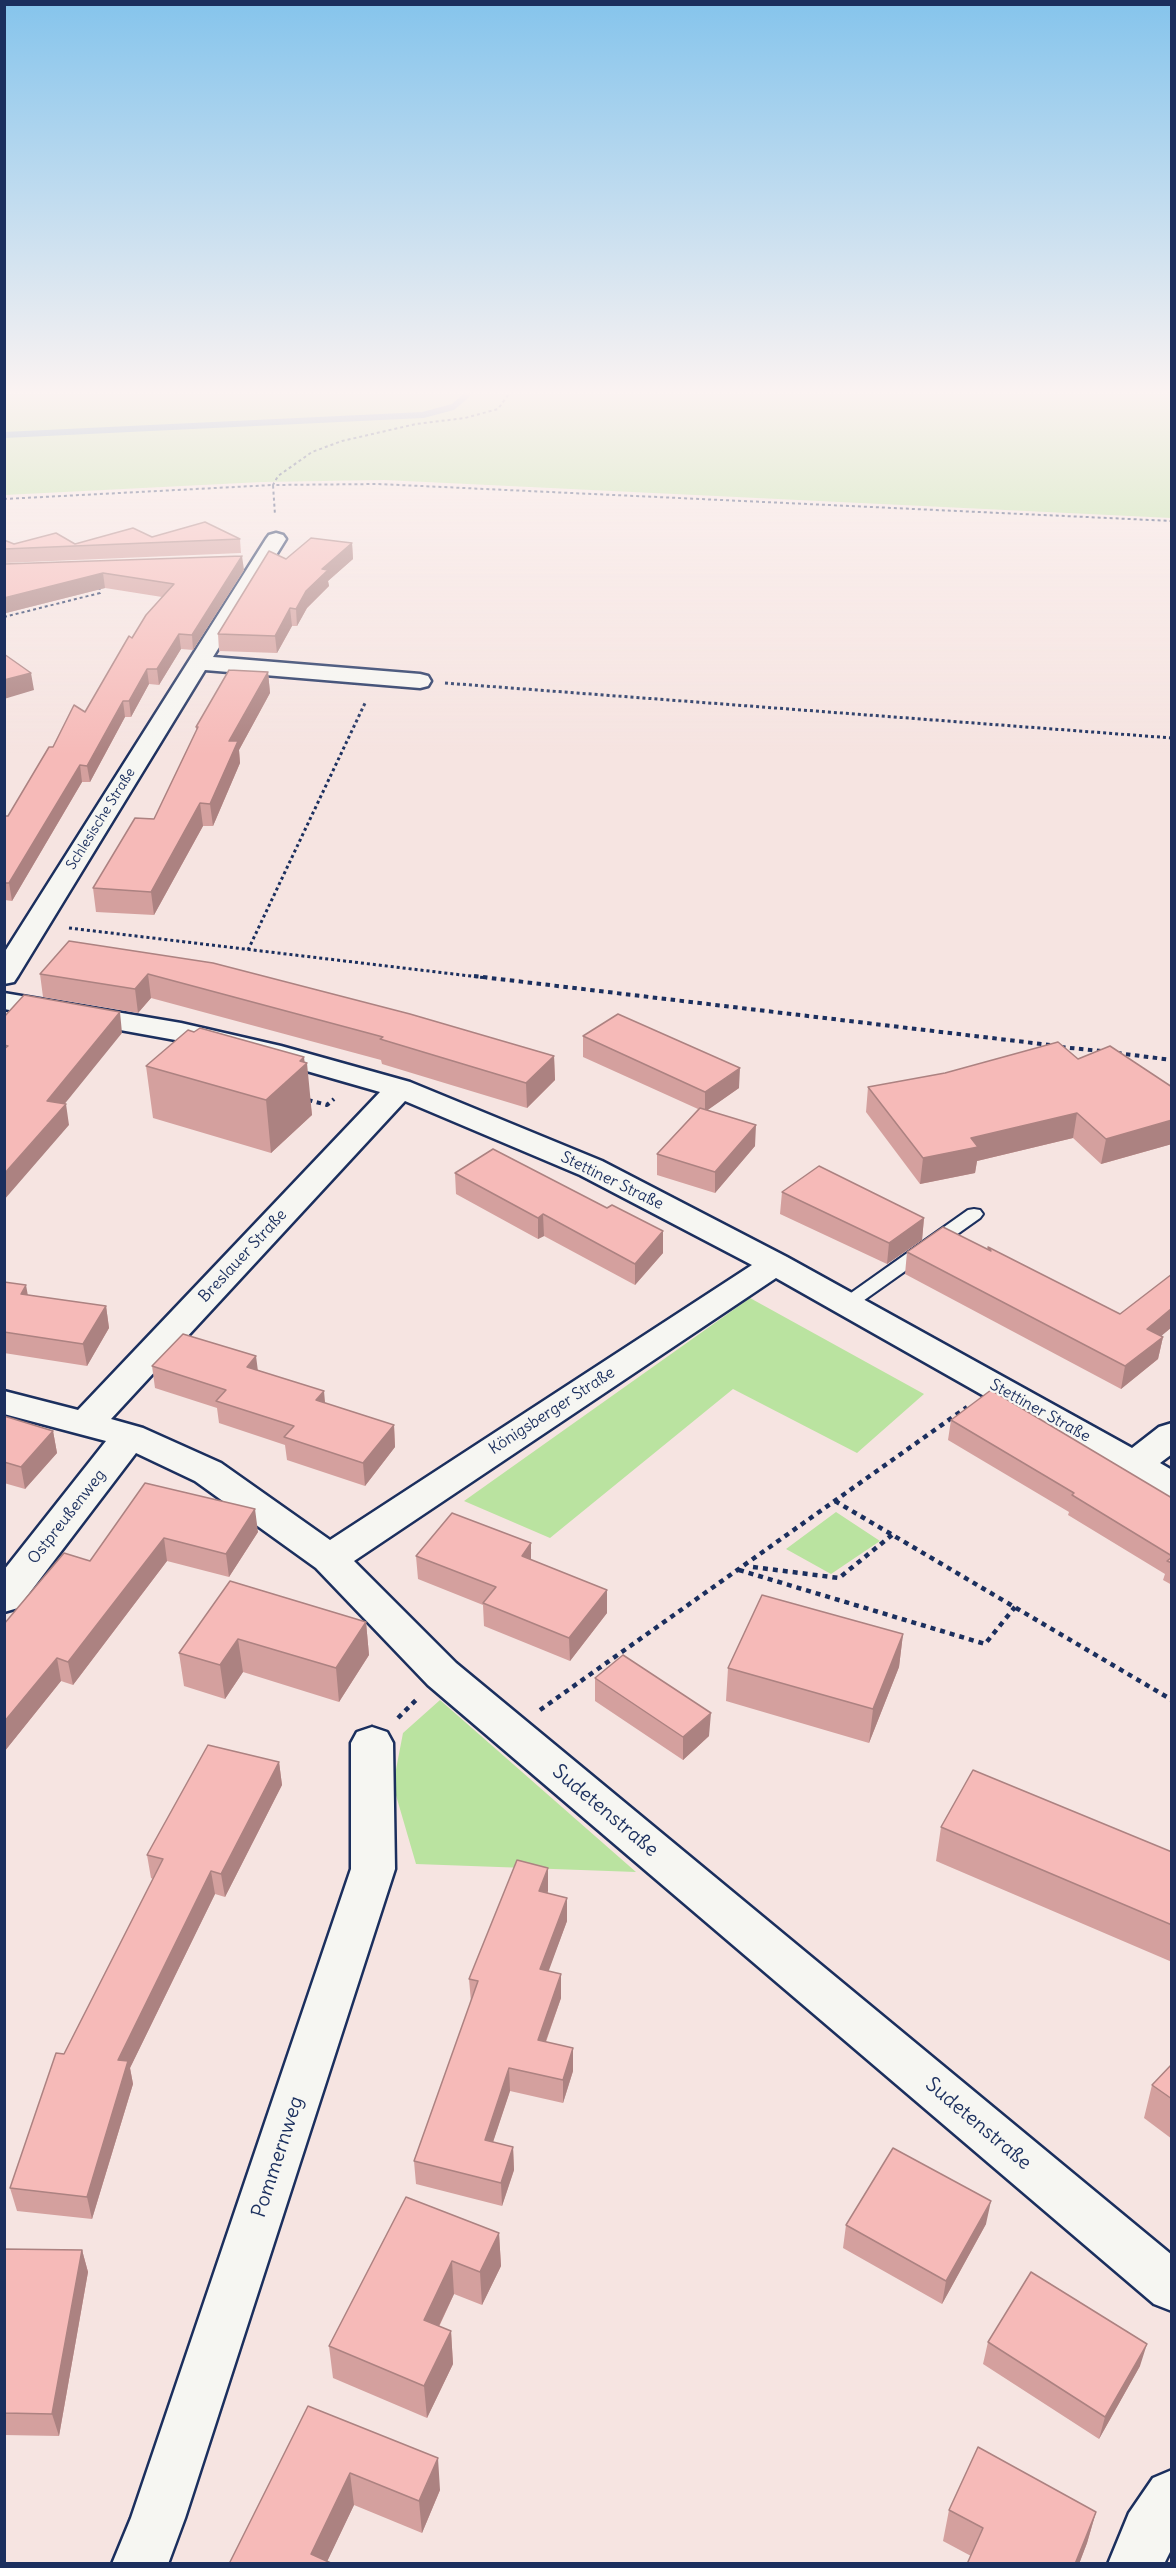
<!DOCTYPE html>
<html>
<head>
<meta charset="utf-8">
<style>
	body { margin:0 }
	#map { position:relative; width:1176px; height:2568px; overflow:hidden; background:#f6e4e1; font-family:Delius,sans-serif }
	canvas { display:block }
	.frame { position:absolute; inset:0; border:6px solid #1b2f5e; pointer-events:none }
</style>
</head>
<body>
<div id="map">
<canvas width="1176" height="2568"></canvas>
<div class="frame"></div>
</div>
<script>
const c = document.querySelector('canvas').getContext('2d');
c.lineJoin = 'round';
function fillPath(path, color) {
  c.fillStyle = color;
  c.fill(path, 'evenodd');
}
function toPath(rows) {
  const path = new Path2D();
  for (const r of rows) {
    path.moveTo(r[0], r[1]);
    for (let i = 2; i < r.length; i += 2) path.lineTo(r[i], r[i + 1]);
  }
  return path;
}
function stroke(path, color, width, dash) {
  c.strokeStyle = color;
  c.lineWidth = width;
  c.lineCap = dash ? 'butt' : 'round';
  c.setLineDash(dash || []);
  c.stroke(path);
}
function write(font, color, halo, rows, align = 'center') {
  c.font = font + ' Delius,sans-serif';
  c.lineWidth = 4.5;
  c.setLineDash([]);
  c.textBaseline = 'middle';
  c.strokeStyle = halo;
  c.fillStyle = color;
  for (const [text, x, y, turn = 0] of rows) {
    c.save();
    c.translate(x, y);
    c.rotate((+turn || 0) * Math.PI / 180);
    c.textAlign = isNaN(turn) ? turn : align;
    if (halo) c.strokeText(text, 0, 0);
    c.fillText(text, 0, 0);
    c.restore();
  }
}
fillPath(toPath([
	[5,395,1171,395,1171,518,384,480,262,482,5,495],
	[750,1298,924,1394,857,1453,733,1389,550,1538,464,1501],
	[836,1512,880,1541,831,1574,786,1549],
	[440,1700,636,1872,416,1864,393,1785,403,1733]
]), '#bae3a0');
stroke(toPath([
	[4,435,423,415,453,407,467,395]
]), '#6297b7', 6);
const service = toPath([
	[974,1209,980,1210,983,1214,980,1218,853,1308,841,1308,838,1304,841,1300,968,1210,974,1209]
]);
const minor = toPath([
	[276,533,283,535,286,539,213,657,420,674,428,676,431,681,428,686,420,688,205,670,18,976,14,982,4,984,4,953,266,539,269,535,276,533],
	[4,993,181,1023,281,1046,410,1082,602,1161,787,1257,1132,1448,1159,1427,1172,1423,1172,1454,1160,1463,1172,1470,1172,1498,1159,1495,776,1278,354,1561,456,1663,1172,2255,1172,2311,1154,2304,428,1685,316,1568,195,1481,136,1453,18,1608,4,1612,4,1570,106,1441,4,1414,4,1391,78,1410,380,1092,265,1059,181,1041,4,1009,4,993],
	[405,1101,580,1175,752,1265,330,1540,221,1463,143,1428,111,1419,405,1101],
	[372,1727,387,1732,393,1743,395,1869,185,2518,168,2564,112,2564,131,2518,351,1869,351,1743,357,1732,372,1727],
	[1172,2470,1172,2548,1164,2564,1108,2564,1129,2513,1153,2478,1172,2470]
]);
stroke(service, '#1b2f5e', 4);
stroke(minor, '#1b2f5e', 5);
stroke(toPath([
	[508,395,498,409,465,418,416,424,342,441,312,452,278,476,273,485,378,484,1172,521],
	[4,499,273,485,275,515],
	[4,617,100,593,99,585]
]), '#1b2f5e', 2, [3, 3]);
stroke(toPath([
	[445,683,1172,738],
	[69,928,487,978],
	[248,950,366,701]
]), '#1b2f5e', 3, [3, 3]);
stroke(toPath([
	[474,976,1050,1045],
	[1061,1047,1101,1051],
	[1117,1053,1172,1060],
	[308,1100,327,1105,334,1099]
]), '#1b2f5e', 4, [4.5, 4.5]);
stroke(toPath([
	[835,1501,1172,1700],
	[753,1567,839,1578,892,1535],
	[739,1570,985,1644,1015,1607],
	[540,1710,967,1407],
	[398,1718,416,1700]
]), '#1b2f5e', 4.5, [5, 5]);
fillPath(service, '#f6f6f2');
fillPath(minor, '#f6f6f2');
fillPath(toPath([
	[152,537,240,539,241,553,4,563,4,540,14,544,75,544],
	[352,543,353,559,328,581,329,586,307,608,297,626,292,626,277,653,219,651,218,634,286,559],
	[4,564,244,570,193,650,181,649,159,685,149,684,131,717,125,717,90,782,82,782,12,901,5,900,4,901,4,816,8,816,53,747,85,712,132,638,162,597,105,588,6,613,4,613],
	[268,672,270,693,239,750,240,763,213,826,203,826,154,915,96,912,93,888,154,819,196,732,196,727],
	[69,941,554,1056,555,1080,527,1108,382,1064,381,1060,151,998,138,1013,43,997,40,974],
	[583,1036,739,1088,707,1110,755,1146,715,1193,657,1175,657,1154,698,1109,583,1057],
	[1078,1059,1172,1087,1172,1144,1101,1164,1073,1138,977,1161,975,1173,920,1184,866,1112,868,1087],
	[305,1062,312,1115,271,1153,153,1118,146,1066],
	[455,1173,607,1208,663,1231,663,1253,635,1285,544,1236,538,1239,456,1194],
	[782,1192,924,1218,922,1240,887,1264,780,1214],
	[988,1247,1120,1314,1172,1274,1172,1327,1161,1336,1163,1337,1158,1359,1121,1389,905,1274,907,1252,987,1249],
	[4,1282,28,1295,106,1306,109,1328,87,1366,4,1353],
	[152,1366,258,1370,325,1403,394,1425,395,1447,365,1486,287,1460,285,1445,219,1423,217,1408,155,1388],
	[4,1416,53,1431,57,1453,25,1489,4,1483],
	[951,1420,1172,1498,1172,1585,1163,1580,1165,1574,1068,1515,1069,1512,948,1440],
	[145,1483,258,1532,229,1577,167,1561,73,1685,61,1681,4,1752,4,1624,90,1561],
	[531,1543,531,1560,607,1590,607,1613,570,1661,484,1626,483,1605,418,1579,416,1556],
	[230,1581,366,1622,369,1655,339,1702,243,1672,225,1699,184,1686,179,1653],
	[903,1634,899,1667,869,1743,726,1701,728,1668],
	[595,1678,709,1736,683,1760,595,1701],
	[279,1762,282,1785,225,1897,215,1894,130,2068,133,2084,92,2219,17,2211,10,2188,64,2054,153,1879,151,1878,147,1855],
	[941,1827,1172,1852,1172,1962,936,1861],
	[548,1891,548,1893,567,1921,548,1971,561,1974,561,1998,546,2042,573,2071,563,2103,510,2091,493,2142,513,2147,514,2170,502,2206,416,2184,414,2161,471,2002,469,1979],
	[1172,2064,1172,2139,1144,2118,1152,2085],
	[406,2197,499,2233,501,2266,482,2305,454,2294,439,2327,451,2331,453,2364,427,2418,333,2378,329,2346],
	[986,2224,942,2304,843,2248,846,2225],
	[4,2249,82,2250,88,2272,59,2436,4,2435],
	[988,2342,1140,2366,1099,2439,983,2364],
	[308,2406,440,2490,422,2533,354,2505,327,2561,229,2564],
	[949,2510,1096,2512,1087,2543,1079,2564,967,2564,971,2556,943,2541]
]), '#d4a09e');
fillPath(toPath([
	[352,543,353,559,328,581,329,586,307,608,297,626,296,609,306,591,322,569],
	[242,556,244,570,193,650,192,635],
	[103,573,105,588,6,613,4,598],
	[290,608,292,626,277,653,275,636],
	[179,634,181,649,159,685,157,669],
	[147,669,149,684,131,717,129,701],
	[268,672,270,693,239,750,240,763,213,826,210,804,229,741],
	[31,673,34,690,4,699,4,680],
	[123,701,125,717,90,782,87,766],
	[80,765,82,782,12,901,9,883],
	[200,803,203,826,154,915,151,892],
	[148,974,151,998,138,1013,135,989],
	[120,1012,122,1033,50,1122,47,1101],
	[554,1056,555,1080,527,1108,526,1083],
	[304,1057,305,1065,307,1063,312,1115,271,1153,266,1100],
	[740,1068,739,1088,705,1112,705,1092],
	[66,1104,69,1125,4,1200,4,1174],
	[1077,1113,1073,1138,977,1161,975,1173,920,1184,923,1158,971,1138],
	[1172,1120,1172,1144,1101,1164,1106,1139],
	[756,1125,755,1146,715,1193,715,1172],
	[543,1214,544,1236,538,1239,538,1218],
	[924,1218,922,1240,887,1264,889,1243],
	[663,1231,663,1253,635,1285,635,1264],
	[26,1285,30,1307,21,1294],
	[106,1306,109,1328,87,1366,83,1344],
	[1172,1308,1172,1327,1143,1351,1147,1329],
	[1163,1337,1158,1359,1121,1389,1125,1366],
	[256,1356,259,1379,247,1367],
	[324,1391,326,1413,316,1400],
	[394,1425,395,1447,365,1486,363,1463],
	[53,1431,57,1453,25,1489,21,1467],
	[255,1509,258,1532,229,1577,226,1554],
	[164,1538,167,1561,73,1685,68,1662],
	[531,1543,531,1566,522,1556],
	[607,1590,607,1613,570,1661,569,1638],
	[366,1622,369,1655,339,1702,336,1668],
	[903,1634,899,1667,869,1743,873,1709],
	[238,1639,243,1672,225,1699,220,1665],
	[57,1658,61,1681,4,1752,4,1722],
	[711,1713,709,1736,683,1760,683,1737],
	[279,1762,282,1785,225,1897,221,1874],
	[548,1868,548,1891,539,1914,539,1891],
	[211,1871,215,1894,130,2068,133,2084,92,2219,87,2197,118,2060],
	[567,1898,567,1921,541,1992,540,1969],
	[561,1974,561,1998,538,2063,538,2040],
	[573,2048,573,2071,563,2103,563,2080],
	[509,2068,510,2091,486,2163,485,2140],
	[513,2147,514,2170,502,2206,501,2183],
	[991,2201,986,2224,942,2304,946,2281],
	[499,2233,501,2266,482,2305,480,2272],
	[82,2250,88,2272,59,2436,52,2414],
	[452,2261,454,2294,426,2353,424,2320],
	[451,2331,453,2364,427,2418,424,2386],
	[1147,2344,1140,2366,1099,2439,1105,2417],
	[438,2458,440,2490,422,2533,419,2501],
	[350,2473,354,2505,326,2564,311,2554],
	[1096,2512,1087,2543,1079,2564,1075,2564]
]), '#ac8281');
const building = toPath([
	[205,522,240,539,4,549,4,540,14,544,56,533,75,544,133,528,152,537,205,522],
	[311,538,352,543,322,569,328,570,306,591,296,609,290,608,275,636,218,634,269,551,286,559,311,538],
	[242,556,192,635,179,634,157,669,147,669,129,701,123,701,87,766,80,765,9,883,4,883,4,816,8,816,49,747,53,747,74,705,85,712,129,636,132,638,146,615,174,584,103,573,4,598,4,564,242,556],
	[4,654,31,673,4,680,4,654],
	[229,670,268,672,229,741,238,741,210,804,200,803,151,892,93,888,135,818,154,819,198,727,196,727,229,670],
	[69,941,213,963,410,1014,554,1056,526,1083,380,1039,383,1037,148,974,135,989,40,974,69,941],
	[24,995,120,1012,47,1101,66,1104,4,1174,4,1049,8,1046,4,1045,4,1017,24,995],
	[618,1014,740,1068,705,1092,583,1036,618,1014],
	[200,1028,304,1057,300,1061,307,1063,266,1100,146,1066,188,1030,194,1032,200,1028],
	[1058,1042,1078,1059,1110,1046,1172,1087,1172,1120,1106,1139,1077,1113,971,1138,978,1147,923,1158,868,1087,945,1073,1058,1042],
	[700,1108,756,1125,715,1172,657,1154,700,1108],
	[493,1149,607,1208,612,1205,663,1231,635,1264,543,1214,538,1218,455,1173,493,1149],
	[819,1166,924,1218,889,1243,782,1192,819,1166],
	[943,1227,991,1251,988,1247,1120,1314,1172,1274,1172,1308,1147,1329,1163,1337,1125,1366,907,1252,943,1227],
	[4,1282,26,1285,21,1294,106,1306,83,1344,4,1332,4,1282],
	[183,1334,256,1356,247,1367,324,1391,316,1400,394,1425,363,1463,284,1437,294,1426,216,1401,226,1390,152,1366,183,1334],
	[991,1390,1172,1498,1172,1556,1072,1495,1074,1493,951,1420,991,1390],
	[4,1416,53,1431,21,1467,4,1462,4,1416],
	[145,1483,255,1509,226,1554,164,1538,68,1662,57,1658,4,1722,4,1624,64,1553,90,1561,145,1483],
	[452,1513,531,1543,522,1556,607,1590,569,1638,483,1603,496,1587,416,1556,452,1513],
	[1172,1557,1172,1563,1167,1561,1172,1557],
	[230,1581,366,1622,336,1668,238,1639,220,1665,179,1653,230,1581],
	[762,1595,903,1634,873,1709,728,1668,762,1595],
	[623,1655,711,1713,683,1737,595,1678,623,1655],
	[208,1745,279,1762,221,1874,211,1871,118,2060,128,2061,87,2197,10,2188,56,2053,64,2054,163,1859,147,1855,208,1745],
	[973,1770,1172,1852,1172,1925,941,1827,973,1770],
	[517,1860,548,1868,539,1891,567,1898,540,1969,561,1974,538,2040,573,2048,563,2080,509,2068,485,2140,513,2147,501,2183,414,2161,478,1981,469,1979,517,1860],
	[1172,2064,1172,2099,1152,2085,1172,2064],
	[893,2148,991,2201,946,2281,846,2225,893,2148],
	[406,2197,499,2233,480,2272,452,2261,424,2320,451,2331,424,2386,329,2346,406,2197],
	[4,2249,82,2250,52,2414,4,2413,4,2249],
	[1031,2272,1147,2344,1105,2417,988,2342,1031,2272],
	[308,2406,438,2458,419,2501,350,2473,311,2554,333,2564,229,2564,308,2406],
	[978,2447,1096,2512,1075,2564,967,2564,983,2528,949,2510,978,2447]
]);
fillPath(building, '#f6bab8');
stroke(building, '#ac8281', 1.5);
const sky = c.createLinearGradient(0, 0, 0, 755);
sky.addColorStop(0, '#85c4ec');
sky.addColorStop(0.52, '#fbf3f2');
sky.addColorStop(1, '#fbf3f200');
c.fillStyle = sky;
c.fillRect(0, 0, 1176, 755);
write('14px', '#1b2f5e', '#f6f6f2', [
	["Schlesische Straße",101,819,-58]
]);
write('16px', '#1b2f5e', '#f6f6f2', [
	["Stettiner Straße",612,1181,26],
	["Breslauer Straße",243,1256,-47],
	["Königsberger Straße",552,1411,-33],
	["Stettiner Straße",1040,1411,29],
	["Ostpreußenweg",67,1517,-52]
]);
write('20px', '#1b2f5e', '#f6f6f2', [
	["Sudetenstraße",605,1811,40],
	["Sudetenstraße",978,2124,40],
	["Pommernweg",278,2157,-72]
]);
</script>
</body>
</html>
